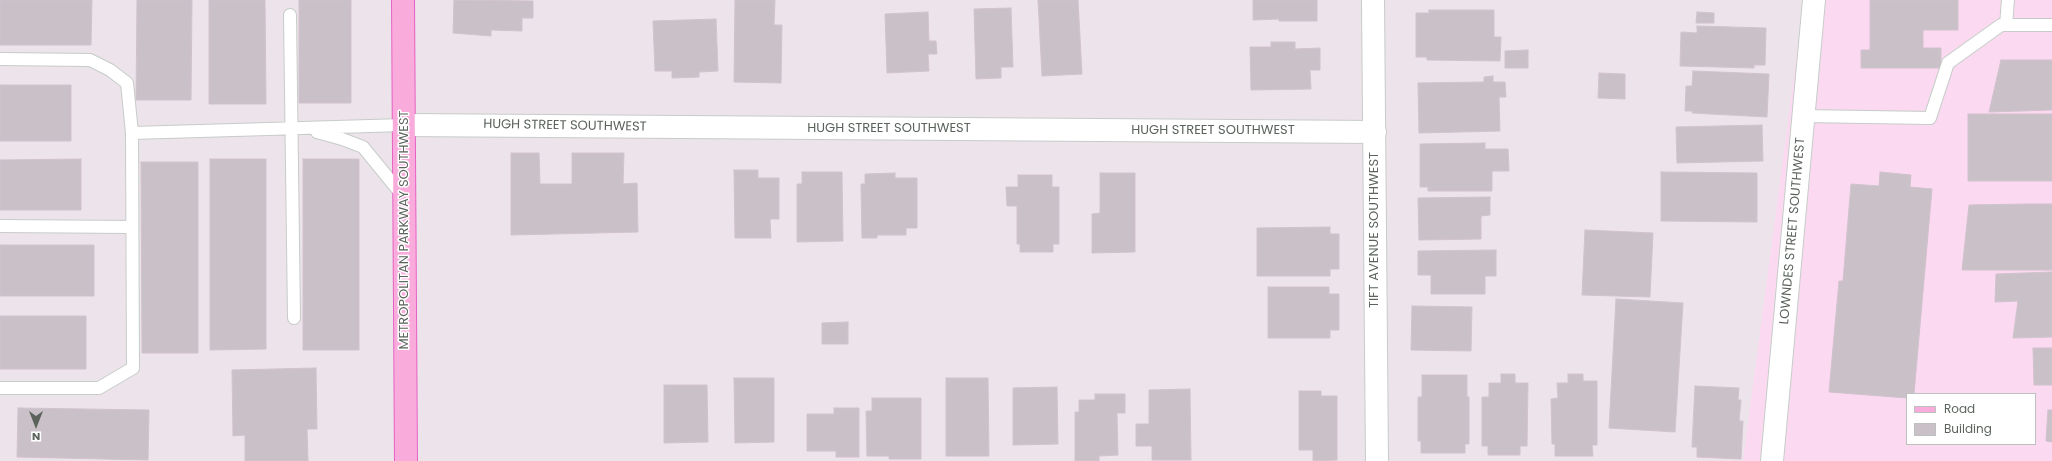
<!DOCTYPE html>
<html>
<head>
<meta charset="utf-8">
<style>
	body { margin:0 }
	#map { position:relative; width:2052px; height:461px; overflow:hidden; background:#ede3ea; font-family:Poppins,sans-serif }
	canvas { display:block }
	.legend { position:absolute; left:1906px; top:393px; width:130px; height:52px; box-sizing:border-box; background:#fff; border:1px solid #bdc1be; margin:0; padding:5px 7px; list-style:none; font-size:12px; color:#5b635c }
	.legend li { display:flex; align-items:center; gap:8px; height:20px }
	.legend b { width:20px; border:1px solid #bdc1be }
	.north { position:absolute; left:16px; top:405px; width:40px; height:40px; -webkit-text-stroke:3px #fff; paint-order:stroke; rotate:180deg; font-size:11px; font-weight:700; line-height:16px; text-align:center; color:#5b635c }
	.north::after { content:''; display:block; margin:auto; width:14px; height:18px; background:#5b635c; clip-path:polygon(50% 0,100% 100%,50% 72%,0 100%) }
</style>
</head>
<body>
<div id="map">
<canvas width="2052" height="461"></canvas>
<ul class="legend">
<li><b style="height:5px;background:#f9acdc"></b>Road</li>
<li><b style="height:11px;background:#cac1c8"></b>Building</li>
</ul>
<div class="north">N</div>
</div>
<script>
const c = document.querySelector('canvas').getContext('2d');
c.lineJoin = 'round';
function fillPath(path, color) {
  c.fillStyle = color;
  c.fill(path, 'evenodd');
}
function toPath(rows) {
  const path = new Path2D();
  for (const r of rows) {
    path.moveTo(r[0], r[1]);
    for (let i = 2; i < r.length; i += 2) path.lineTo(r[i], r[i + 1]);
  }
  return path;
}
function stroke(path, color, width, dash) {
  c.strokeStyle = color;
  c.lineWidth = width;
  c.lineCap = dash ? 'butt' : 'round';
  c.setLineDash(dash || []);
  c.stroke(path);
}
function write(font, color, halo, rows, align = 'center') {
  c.font = font + ' Poppins,sans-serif';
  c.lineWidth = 3;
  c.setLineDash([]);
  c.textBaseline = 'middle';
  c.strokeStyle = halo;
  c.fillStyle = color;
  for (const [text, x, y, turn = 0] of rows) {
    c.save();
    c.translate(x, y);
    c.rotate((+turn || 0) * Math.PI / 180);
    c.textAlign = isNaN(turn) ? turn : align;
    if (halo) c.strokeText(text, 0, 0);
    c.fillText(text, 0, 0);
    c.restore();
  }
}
fillPath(toPath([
	[1804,0,2052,0,2052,461,1743,461],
	[1907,394,2035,394,2035,444,1907,444]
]), '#fbdaf1');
const building = toPath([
	[0,0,92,0,91,45,0,45,0,0],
	[137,0,192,0,191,100,136,100,137,0],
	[209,0,265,0,266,104,209,104,209,0],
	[299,0,351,0,351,103,299,103,299,0],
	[454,0,533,1,533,18,522,18,522,31,491,30,491,36,453,33,454,0],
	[735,0,775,0,774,25,782,25,781,83,734,82,735,0],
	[1038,0,1078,0,1082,74,1042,76,1038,0],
	[1253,0,1317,0,1317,21,1279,21,1279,19,1253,20,1253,0],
	[1870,0,1958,0,1958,30,1923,30,1923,48,1941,48,1941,68,1861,68,1861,50,1870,50,1870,0],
	[1011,8,1013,67,1001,67,1001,78,976,79,974,9,1011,8],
	[1429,10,1494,10,1494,37,1501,37,1500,61,1427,60,1427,57,1416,57,1416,13,1429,13,1429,10],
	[928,12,929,41,936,41,937,54,928,54,929,71,887,73,885,14,928,12],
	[1697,12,1714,13,1714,23,1696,23,1697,12],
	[716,19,718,71,699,72,699,77,672,78,672,71,655,71,653,21,716,19],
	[1697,26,1766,28,1765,65,1754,65,1754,68,1680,66,1681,32,1697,33,1697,26],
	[1271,42,1295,42,1295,49,1320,48,1320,70,1310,70,1311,89,1251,90,1250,47,1271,47,1271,42],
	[1528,50,1528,68,1505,68,1505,51,1528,50],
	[2001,60,2052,60,2052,110,1989,112,2001,60],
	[1693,71,1769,74,1767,117,1692,113,1693,111,1685,111,1686,86,1692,86,1693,71],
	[1599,73,1625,74,1625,99,1598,98,1599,73],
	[1493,76,1493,82,1505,82,1506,97,1499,97,1500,131,1419,133,1418,83,1484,82,1484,77,1493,76],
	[0,85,71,85,71,141,0,141,0,85],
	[1968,114,2052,114,2052,181,1968,181,1968,114],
	[1762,125,1763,161,1677,163,1676,127,1762,125],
	[1485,143,1485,149,1508,149,1509,171,1492,171,1492,191,1428,191,1428,187,1420,187,1420,144,1485,143],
	[511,153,539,153,540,184,572,184,572,153,624,153,623,184,637,183,638,232,511,235,511,153],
	[81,159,81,210,0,210,0,160,81,159],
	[210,159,266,159,266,349,210,350,210,159],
	[303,159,359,159,359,350,303,350,303,159],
	[141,162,198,162,198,353,142,353,141,162],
	[734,170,758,170,758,178,779,178,779,219,770,219,771,238,735,238,734,170],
	[802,172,842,172,843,241,797,242,797,184,802,184,802,172],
	[1661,172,1757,173,1757,222,1661,221,1661,172],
	[1880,172,1911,175,1910,187,1932,189,1914,394,1907,394,1907,398,1829,392,1839,281,1843,281,1851,184,1879,186,1880,172],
	[895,173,895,178,917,178,917,228,906,228,906,235,877,235,877,238,862,238,861,184,865,184,865,174,895,173],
	[1100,173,1135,173,1135,252,1092,253,1092,214,1100,213,1100,173],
	[1018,175,1052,175,1052,187,1059,187,1059,244,1053,244,1053,252,1020,252,1020,244,1017,244,1017,206,1007,206,1006,187,1018,187,1018,175],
	[1490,197,1490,215,1481,216,1481,239,1419,240,1418,198,1490,197],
	[2028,204,2052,204,2052,270,1962,270,1969,205,2028,204],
	[1330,227,1330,234,1339,234,1339,269,1330,269,1330,276,1257,276,1257,228,1330,227],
	[1585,230,1653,233,1650,297,1582,295,1585,230],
	[0,245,94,245,94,296,0,296,0,245],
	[1496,250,1496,276,1485,276,1485,294,1431,294,1431,275,1418,275,1418,251,1496,250],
	[2052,272,2052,337,2013,338,2018,301,1995,302,1996,274,2052,272],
	[1268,287,1329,287,1329,294,1339,294,1339,330,1330,330,1330,338,1268,338,1268,287],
	[1616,299,1683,303,1675,432,1609,428,1616,299],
	[1412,306,1472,307,1471,351,1411,350,1412,306],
	[0,316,86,316,86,369,0,369,0,316],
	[848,322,848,344,822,344,822,323,848,322],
	[2033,348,2052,348,2052,385,2034,385,2033,348],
	[316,368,317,429,307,429,308,461,245,461,245,435,233,436,232,370,316,368],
	[1501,374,1515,374,1515,383,1528,383,1527,446,1520,446,1520,455,1488,455,1488,446,1482,446,1482,397,1489,397,1489,383,1501,383,1501,374],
	[1568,374,1583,374,1583,381,1597,381,1597,445,1592,445,1593,456,1555,456,1555,444,1552,444,1551,399,1558,398,1557,383,1568,383,1568,374],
	[1422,375,1467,375,1467,397,1469,397,1469,444,1465,444,1465,453,1421,453,1421,441,1418,441,1418,397,1422,397,1422,375],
	[734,378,774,378,774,442,735,443,734,378],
	[946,378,988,378,989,456,946,456,946,378],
	[664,385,707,385,708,442,664,443,664,385],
	[1695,386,1739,388,1738,400,1741,400,1739,421,1743,421,1741,459,1697,457,1697,447,1692,447,1695,386],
	[1057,387,1058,444,1013,445,1013,388,1057,387],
	[1190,389,1191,460,1152,460,1152,446,1136,446,1136,424,1149,424,1149,390,1190,389],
	[1299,391,1321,391,1321,396,1337,396,1337,460,1313,461,1313,450,1299,450,1299,391],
	[1095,394,1125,394,1125,413,1117,413,1118,455,1099,456,1099,461,1075,461,1075,412,1079,412,1079,400,1095,400,1095,394],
	[872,398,921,398,921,459,889,459,889,456,867,456,866,411,872,411,872,398],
	[18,408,149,410,148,460,17,457,18,408],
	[834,408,859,408,859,457,836,457,836,451,807,451,807,414,834,414,834,408],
	[2048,410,2052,410,2052,442,2046,441,2048,410]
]);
fillPath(building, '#cac1c8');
stroke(building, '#d1c2ce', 1);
const service = toPath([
	[290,15,294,318],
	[2006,25,2008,0],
	[0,59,90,60,110,70,127,83,132,133],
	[1803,116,1930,118,1948,63,2001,25,2052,25],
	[317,132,342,139,363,147,403,196],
	[0,226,132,227],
	[0,388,99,388,133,368,132,133,404,125]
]);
const minor = toPath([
	[1373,0,1377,461],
	[404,125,1375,132],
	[1772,461,1814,0]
]);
const primary = toPath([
	[403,0,406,461]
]);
stroke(service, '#c6cdc8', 14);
stroke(minor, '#c6cdc8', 24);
stroke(primary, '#e762c4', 24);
stroke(service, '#fff', 12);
stroke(minor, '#fff', 22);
stroke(primary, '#f9acdc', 22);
write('13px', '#5b635c', '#fff', [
	["HUGH STREET SOUTHWEST",565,126,1],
	["HUGH STREET SOUTHWEST",889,129],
	["HUGH STREET SOUTHWEST",1213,131],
	["METROPOLITAN PARKWAY SOUTHWEST",405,230,-90],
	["TIFT AVENUE SOUTHWEST",1375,230,-90],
	["LOWNDES STREET SOUTHWEST",1793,231,-85]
]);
</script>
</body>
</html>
